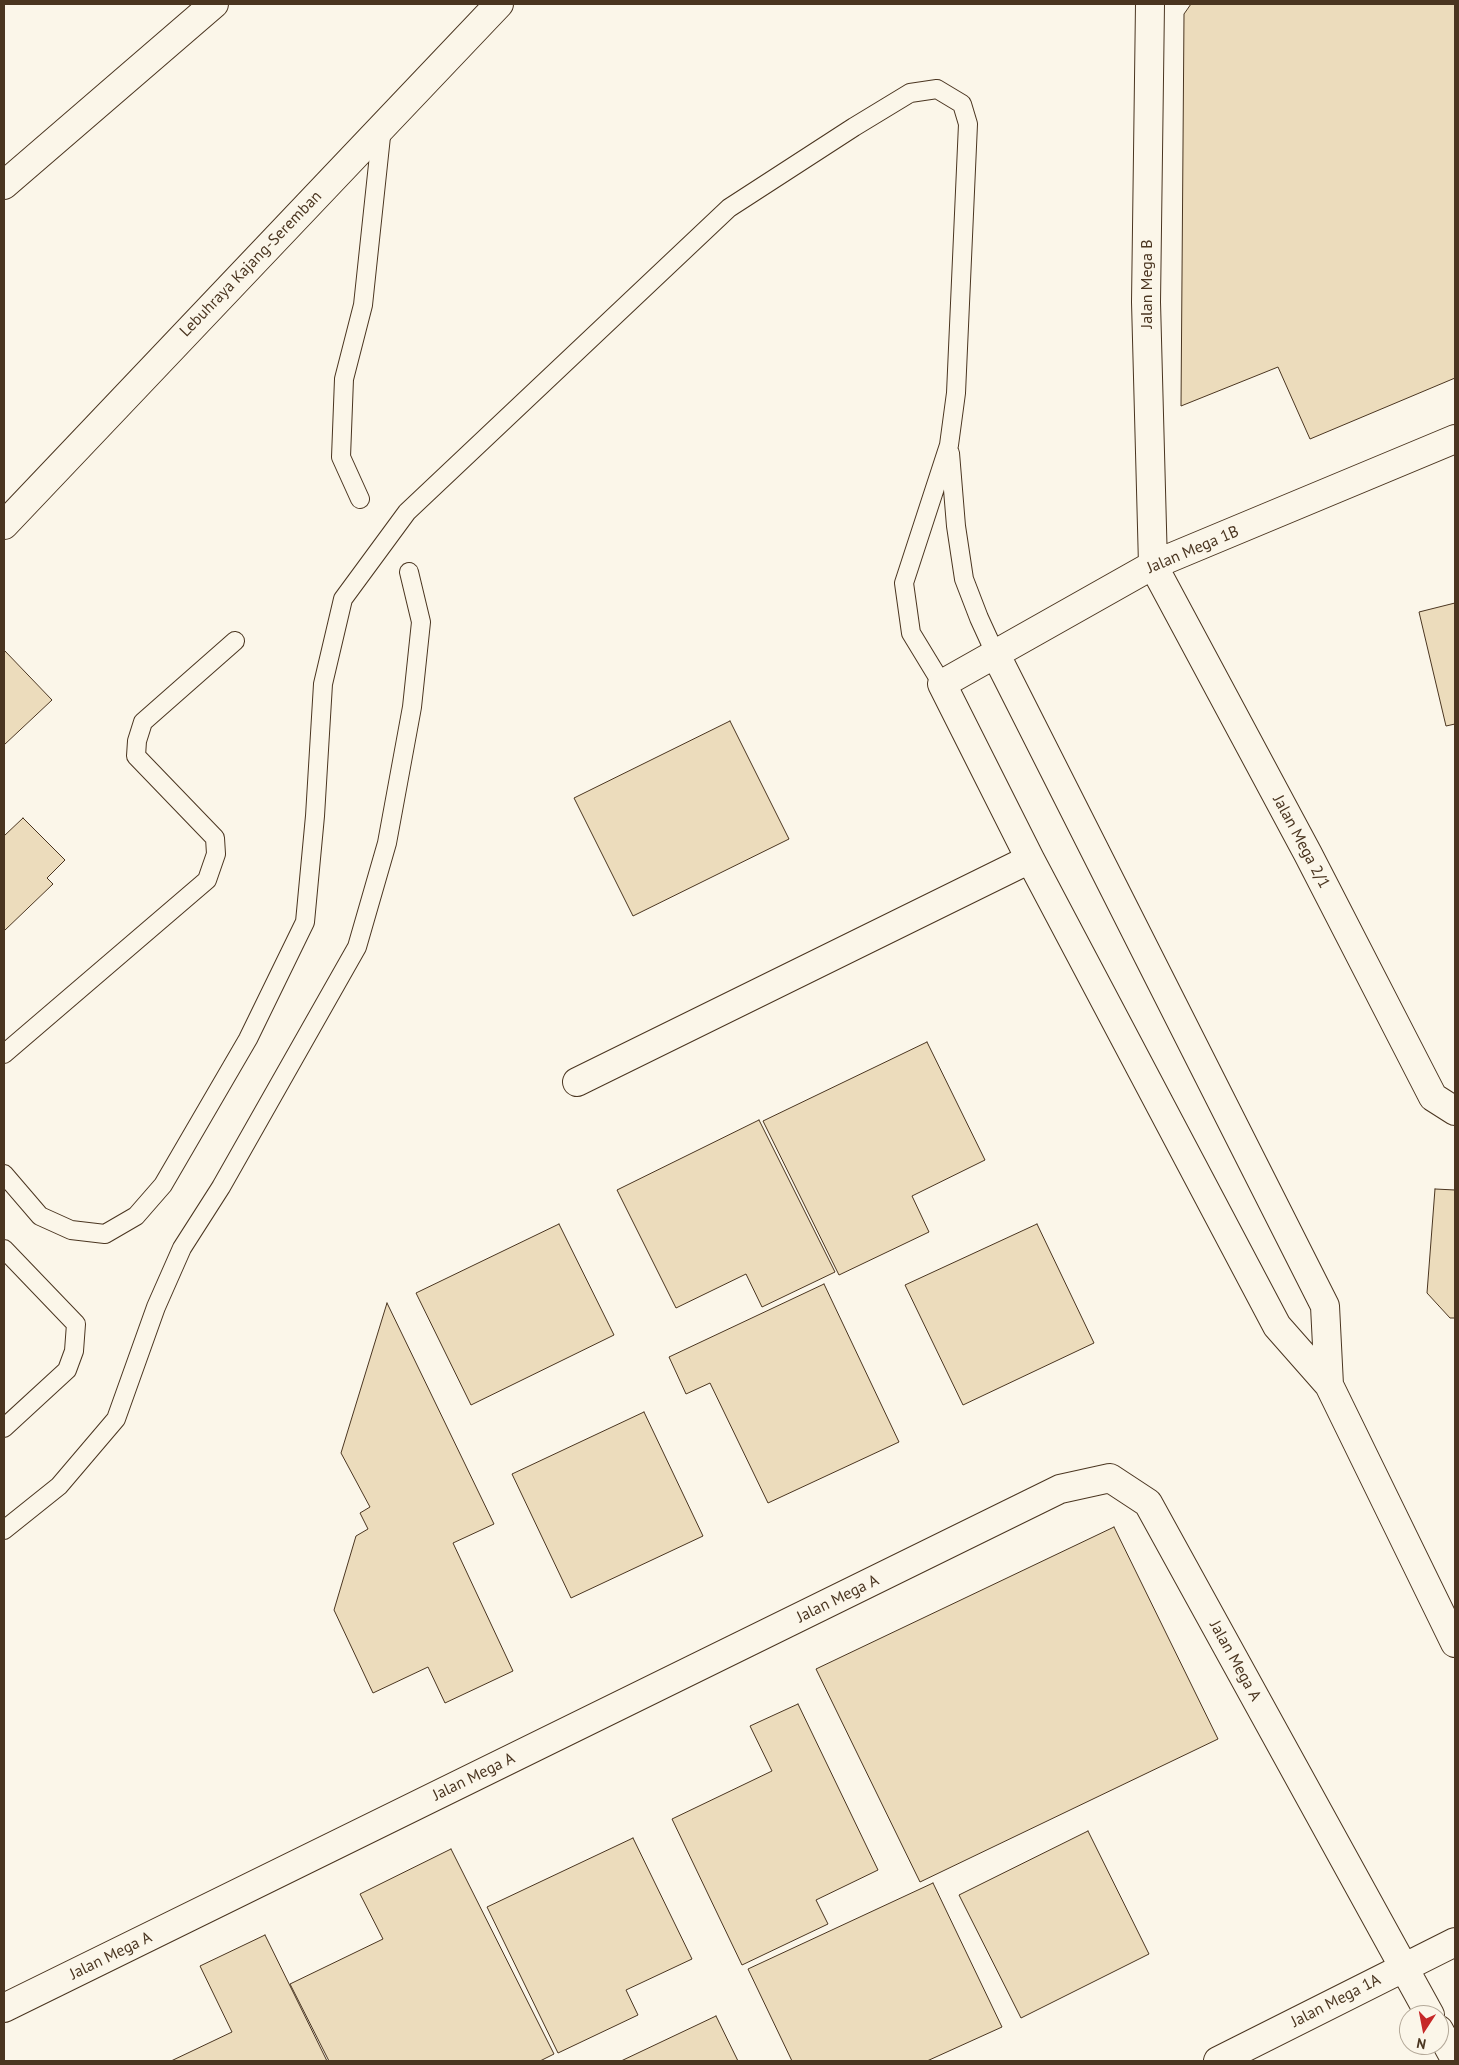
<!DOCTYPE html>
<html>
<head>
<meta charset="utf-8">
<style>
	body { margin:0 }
	#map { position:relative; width:1459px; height:2065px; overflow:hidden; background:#fbf6e9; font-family:"PT Sans",sans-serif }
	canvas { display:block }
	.frame { position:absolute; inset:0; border:5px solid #4a3520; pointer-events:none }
	.north { position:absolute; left:1399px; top:2005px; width:50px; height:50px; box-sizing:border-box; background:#fbf6e9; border:1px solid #b4a999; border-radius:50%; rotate:191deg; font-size:14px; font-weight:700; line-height:20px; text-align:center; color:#4a3520 }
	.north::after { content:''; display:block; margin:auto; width:18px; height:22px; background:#c62828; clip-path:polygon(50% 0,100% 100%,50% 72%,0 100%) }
</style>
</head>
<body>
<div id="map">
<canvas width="1459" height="2065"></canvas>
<div class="frame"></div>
<div class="north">N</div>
</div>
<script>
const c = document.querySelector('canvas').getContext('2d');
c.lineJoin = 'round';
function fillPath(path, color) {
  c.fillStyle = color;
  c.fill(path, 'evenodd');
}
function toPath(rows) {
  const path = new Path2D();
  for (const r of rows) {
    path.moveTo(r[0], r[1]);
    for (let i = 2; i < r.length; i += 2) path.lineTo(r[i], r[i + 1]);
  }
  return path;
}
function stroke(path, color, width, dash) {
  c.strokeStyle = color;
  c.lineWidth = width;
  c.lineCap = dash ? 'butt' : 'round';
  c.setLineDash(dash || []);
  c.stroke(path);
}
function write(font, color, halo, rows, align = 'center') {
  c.font = font + ' "PT Sans",sans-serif';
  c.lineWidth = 4;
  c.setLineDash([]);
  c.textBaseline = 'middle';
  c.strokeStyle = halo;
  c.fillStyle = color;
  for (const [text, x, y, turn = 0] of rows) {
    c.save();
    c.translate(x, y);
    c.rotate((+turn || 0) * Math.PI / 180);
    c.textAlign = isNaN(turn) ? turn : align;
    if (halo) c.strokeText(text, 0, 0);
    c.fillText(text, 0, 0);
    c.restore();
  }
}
const building = toPath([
	[1191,4,1455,4,1455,378,1310,439,1278,367,1181,406,1184,14,1191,4],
	[1455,603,1455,724,1446,726,1419,612,1455,603],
	[4,650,52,700,4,745,4,650],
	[730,721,789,839,633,916,574,798,730,721],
	[23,818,65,860,47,878,53,884,4,931,4,836,23,818],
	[927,1042,985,1160,912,1196,929,1232,839,1275,763,1121,927,1042],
	[759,1120,835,1272,762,1307,746,1274,676,1308,617,1190,759,1120],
	[1435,1189,1455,1190,1455,1318,1450,1318,1427,1293,1435,1189],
	[559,1224,614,1335,471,1405,416,1293,559,1224],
	[1037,1224,1094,1343,963,1405,905,1285,1037,1224],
	[824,1284,899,1442,768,1503,710,1383,686,1394,669,1357,824,1284],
	[387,1303,494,1524,453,1543,513,1671,445,1703,428,1667,373,1693,334,1610,356,1536,368,1529,360,1513,370,1507,341,1453,387,1303],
	[644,1412,703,1536,571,1598,512,1474,644,1412],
	[1114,1527,1218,1739,920,1882,816,1669,1114,1527],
	[798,1704,878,1870,816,1900,828,1924,742,1965,672,1819,772,1771,750,1726,798,1704],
	[1088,1831,1149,1954,1021,2018,959,1895,1088,1831],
	[633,1838,692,1959,626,1990,638,2015,558,2053,487,1907,633,1838],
	[451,1849,554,2054,540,2061,329,2061,290,1984,383,1939,360,1894,451,1849],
	[933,1883,1002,2027,927,2061,792,2061,748,1969,933,1883],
	[265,1935,327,2061,171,2061,232,2032,200,1966,265,1935],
	[716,2016,738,2061,621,2061,716,2016]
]);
fillPath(building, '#ecdcbc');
stroke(building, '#4a3520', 1);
const lane = toPath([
	[950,453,956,526,964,579,979,618,995,653],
	[360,499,341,457,344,379,363,305,382,127],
	[4,1054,207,880,216,854,215,838,136,756,137,741,143,722,235,641],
	[4,1174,40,1216,71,1230,105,1234,136,1216,163,1185,248,1039,305,922,315,816,323,684,343,599,407,512,729,208,854,127,910,93,937,89,962,104,968,124,956,393,949,445,904,583,911,633,942,684],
	[4,1249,76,1324,74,1351,67,1370,4,1428],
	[4,1530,59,1486,116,1419,156,1307,182,1248,221,1187,357,947,387,843,412,707,421,622,409,572]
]);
const street = toPath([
	[1150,4,1146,302,1153,565,1308,854,1433,1097,1455,1111],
	[1455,439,1153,565,942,684,1030,859,1277,1326,1329,1385,1455,1643],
	[995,653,1325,1306,1329,1385],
	[577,1082,1030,859],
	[4,2008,1060,1489,1110,1478,1148,1503,1430,2015],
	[1439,2030,1455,2059],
	[1218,2061,1455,1942]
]);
const highway = toPath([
	[4,185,214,4],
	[4,525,499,4]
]);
stroke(lane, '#4a3520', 20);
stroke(street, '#4a3520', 30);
stroke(highway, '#4a3520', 30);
stroke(lane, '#fbf6e9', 18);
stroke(street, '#fbf6e9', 28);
stroke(highway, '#fbf6e9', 28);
write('16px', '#4a3520', '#fbf6e9', [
	["Lebuhraya Kajang-Seremban",251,264,-46],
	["Jalan Mega B",1147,284,-90],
	["Jalan Mega 1B",1193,550,-23],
	["Jalan Mega 2/1",1301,842,62],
	["Jalan Mega A",838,1599,-26],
	["Jalan Mega A",1235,1661,61],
	["Jalan Mega A",474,1777,-26],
	["Jalan Mega A",111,1956,-26],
	["Jalan Mega 1A",1336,2001,-27]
]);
</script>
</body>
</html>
